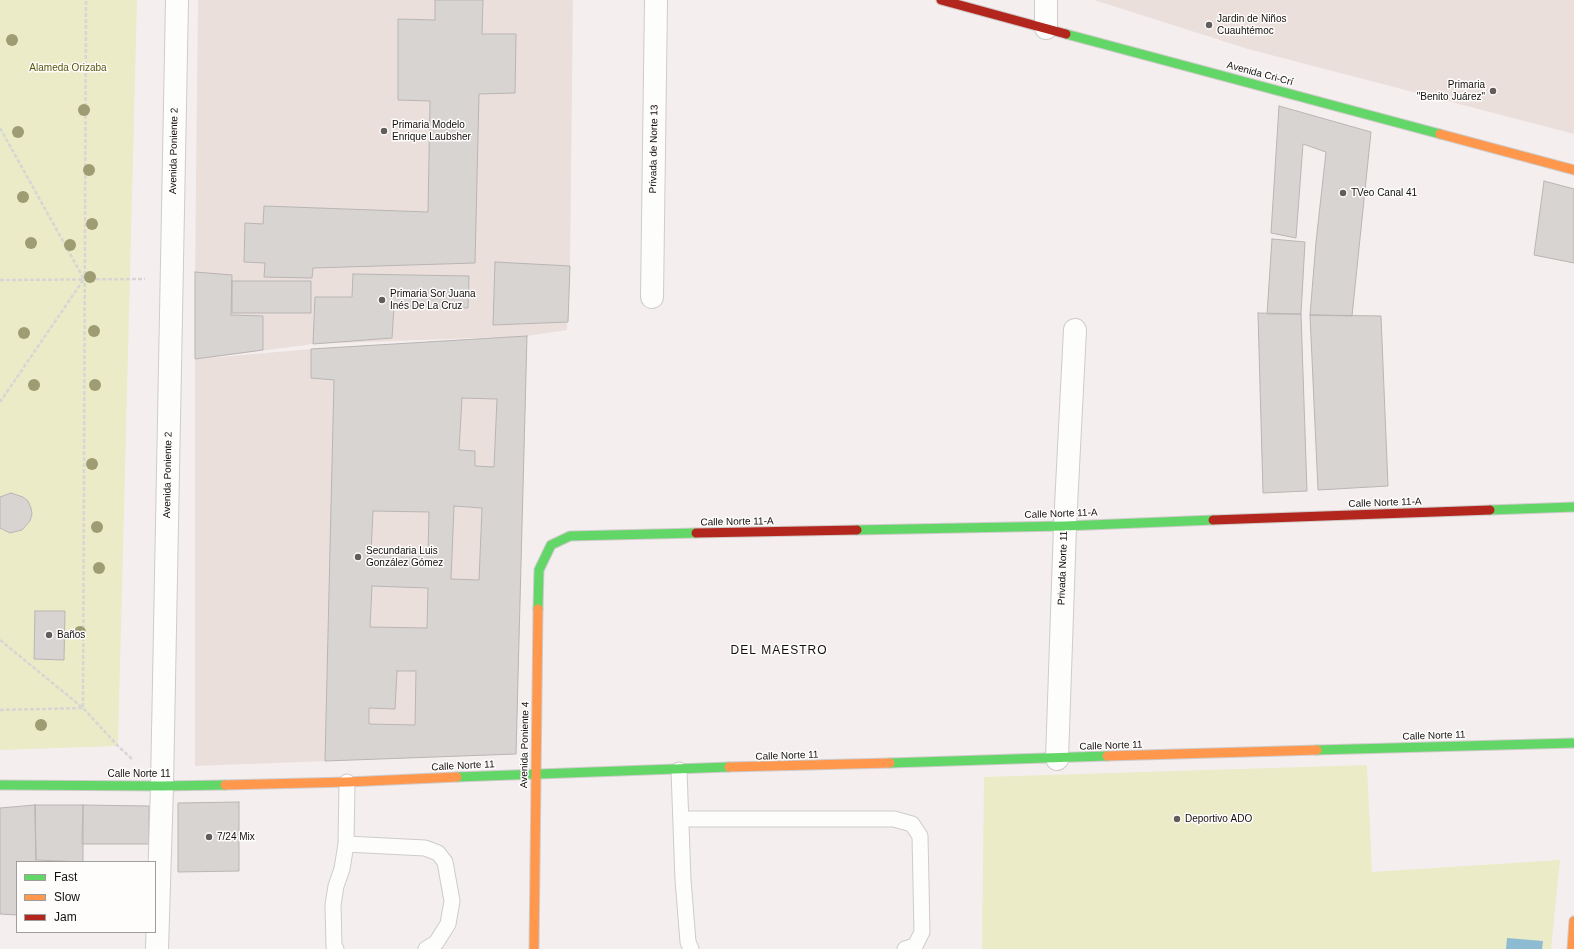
<!DOCTYPE html>
<html>
<head>
<meta charset="utf-8">
<style>
	body { margin:0 }
	#map { position:relative; width:1574px; height:949px; overflow:hidden; background:#f4efee; font-family:Helvetica,sans-serif }
	canvas { display:block }
	.legend { position:absolute; left:16px; top:861px; width:140px; height:72px; box-sizing:border-box; background:#fffdfc; border:1px solid #a09e9d; margin:0; padding:5px 7px; list-style:none; font-size:12px; color:#120f0e }
	.legend li { display:flex; align-items:center; gap:8px; height:20px }
	.legend b { width:20px; border:1px solid #a09e9d }
</style>
</head>
<body>
<div id="map">
<canvas width="1574" height="949"></canvas>
<ul class="legend">
<li><b style="height:5px;background:#63d668"></b>Fast</li>
<li><b style="height:5px;background:#ff974d"></b>Slow</li>
<li><b style="height:5px;background:#b3261e"></b>Jam</li>
</ul>
</div>
<script>
const c = document.querySelector('canvas').getContext('2d');
c.lineJoin = 'round';
function fillPath(path, color) {
  c.fillStyle = color;
  c.fill(path, 'evenodd');
}
function toPath(rows) {
  const path = new Path2D();
  for (const r of rows) {
    path.moveTo(r[0], r[1]);
    for (let i = 2; i < r.length; i += 2) path.lineTo(r[i], r[i + 1]);
  }
  return path;
}
function stroke(path, color, width, dash) {
  c.strokeStyle = color;
  c.lineWidth = width;
  c.lineCap = dash ? 'butt' : 'round';
  c.setLineDash(dash || []);
  c.stroke(path);
}
function write(font, color, halo, rows, align = 'center') {
  c.font = font + ' Helvetica,sans-serif';
  c.lineWidth = 3;
  c.setLineDash([]);
  c.textBaseline = 'middle';
  c.strokeStyle = halo;
  c.fillStyle = color;
  for (const [text, x, y, turn = 0] of rows) {
    c.save();
    c.translate(x, y);
    c.rotate((+turn || 0) * Math.PI / 180);
    c.textAlign = isNaN(turn) ? turn : align;
    if (halo) c.strokeText(text, 0, 0);
    c.fillText(text, 0, 0);
    c.restore();
  }
}
fillPath(toPath([
	[198,0,573,0,570,266,567,330,527,336,516,754,195,766,195,272],
	[502,337,311,349,208,358,313,344],
	[1094,0,1574,0,1574,134,1248,49]
]), '#ebdfdc');
fillPath(toPath([
	[0,0,137,0,118,746,0,750],
	[1367,765,1372,872,1560,860,1551,949,982,949,984,777]
]), '#ebebc7');
fillPath(toPath([
	[1507,938,1543,941,1542,949,1506,949]
]), '#8cbbd2');
const building = toPath([
	[435,0,483,0,482,34,516,34,515,93,479,94,475,263,313,268,312,278,264,277,265,263,244,262,245,223,263,224,264,206,428,212,430,101,398,100,398,19,435,20,435,0],
	[1279,106,1371,132,1352,316,1310,315,1316,242,1326,152,1303,144,1296,238,1271,233,1279,106],
	[1544,181,1574,189,1574,263,1534,255,1544,181],
	[1272,239,1305,242,1301,314,1267,314,1272,239],
	[495,262,570,266,568,322,493,325,495,262],
	[195,272,232,275,231,315,263,316,263,350,195,359,195,272],
	[353,274,469,276,468,308,394,306,392,338,313,344,315,297,352,297,353,274],
	[232,281,311,281,311,313,232,313,232,281],
	[1258,313,1301,314,1307,491,1263,493,1258,313],
	[1310,315,1381,316,1388,486,1318,490,1310,315],
	[527,336,516,754,325,761,334,380,311,378,311,349,527,336],
	[462,398,497,399,494,467,475,466,475,451,459,450,462,398],
	[454,506,482,508,479,580,451,579,454,506],
	[373,511,429,512,428,553,371,552,373,511],
	[372,586,428,588,427,628,370,627,372,586],
	[397,671,416,671,415,725,369,724,369,708,395,709,397,671],
	[11,493,23,497,28,501,31,508,32,514,30,521,22,530,10,533,0,528,0,497,11,493],
	[35,611,65,611,64,660,34,659,35,611],
	[239,802,239,871,178,872,178,803,239,802],
	[35,805,36,862,17,862,17,915,0,914,0,808,35,805],
	[35,805,83,805,83,862,36,860,35,805],
	[83,805,149,806,149,844,82,844,83,805]
]);
fillPath(building, '#d7d4d2');
stroke(building, '#b9b5b5', 1);
const lane = toPath([
	[679,770,683,880,688,942,691,949],
	[681,819,894,819,912,824,920,836,922,932,915,946,905,949],
	[346,844,425,848,438,853,445,862,452,901,448,924,436,943,426,949],
	[336,949,334,946,333,905,336,886,342,869,346,844,347,782]
]);
const street = toPath([
	[1046,28,1046,0],
	[652,297,656,0],
	[1057,759,1065,526,1075,330],
	[157,949,162,786,177,0]
]);
const fast = toPath([
	[1066,34,1440,134],
	[1490,510,1574,507],
	[857,530,1065,526,1213,520],
	[538,609,539,570,551,545,570,536,696,533],
	[1317,750,1574,743],
	[890,763,1107,756],
	[457,777,729,767],
	[0,785,162,786,225,785]
]);
const slow = toPath([
	[1440,134,1574,170],
	[1107,756,1317,750],
	[729,767,890,763],
	[225,785,347,782,457,777],
	[534,949,538,609],
	[1572,949,1574,921]
]);
const jam = toPath([
	[941,0,1066,34],
	[1213,520,1490,510],
	[696,533,857,530]
]);
stroke(lane, '#cfcbca', 17);
stroke(street, '#cfcbca', 24);
stroke(fast, '#cfcbca', 11);
stroke(slow, '#cfcbca', 11);
stroke(jam, '#cfcbca', 11);
stroke(toPath([
	[0,128,84,279,0,402],
	[0,280,145,279],
	[0,640,83,708,118,746,133,760],
	[0,710,83,708,86,0]
]), '#d7d6d5', 2.5, [4, 2]);
stroke(lane, '#fdfdfc', 15);
stroke(street, '#fdfdfc', 22);
stroke(fast, '#63d668', 9);
stroke(slow, '#ff974d', 9);
stroke(jam, '#b3261e', 9);
c.fillStyle = '#9e9c72';
for (const [x, y] of [
	[12,40],
	[84,110],
	[18,132],
	[89,170],
	[23,197],
	[92,224],
	[31,243],
	[70,245],
	[90,277],
	[94,331],
	[24,333],
	[34,385],
	[95,385],
	[92,464],
	[97,527],
	[99,568],
	[80,632],
	[41,725]
]) {
  c.beginPath();
  c.arc(x, y, 6, 0, 2 * Math.PI);
  c.fill();
}
for (const [x, y, r, color] of [
	[1209,25,4,"#615d5c"],
	[1493,91,4,"#615d5c"],
	[384,131,4,"#615d5c"],
	[1343,193,4,"#615d5c"],
	[382,300,4,"#615d5c"],
	[358,557,4,"#615d5c"],
	[49,635,4,"#615d5c"],
	[1177,819,4,"#615d5c"],
	[209,837,4,"#615d5c"]
]) {
  const dot = new Path2D();
  dot.arc(x, y, r, 0, 2 * Math.PI);
  c.fillStyle = color;
  c.fill(dot);
  stroke(dot, '#fffdfc', 1.5);
}
write('10px', '#120f0e', '#fffdfc', [
	["Jardin de Niños",1217,19],
	["Cuauhtémoc",1217,31],
	["Primaria",1485,85,"right"],
	["\"Benito Juárez\"",1485,97,"right"],
	["Primaria Modelo",392,125],
	["Enrique Laubsher",392,137],
	["TVeo Canal 41",1351,193],
	["Primaria Sor Juana",390,294],
	["Inés De La Cruz",390,306],
	["Secundaria Luis",366,551],
	["González Gómez",366,563],
	["Baños",57,635],
	["Deportivo ADO",1185,819],
	["7/24 Mix",217,837]
], 'left');
write('10px', '#57590c', '#fffdfc', [
	["Alameda Orizaba",68,68]
]);
write('10px', '#120f0e', '#fffdfc', [
	["Avenida Cri-Crí",1260,74,15],
	["Privada de Norte 13",654,149,-89],
	["Avenida Poniente 2",174,151,-89],
	["Avenida Poniente 2",168,475,-89],
	["Calle Norte 11-A",1385,503,-2],
	["Calle Norte 11-A",1061,514,-2],
	["Calle Norte 11-A",737,522,-1],
	["Privada Norte 11",1063,568,-88],
	["Calle Norte 11",1434,736,-2],
	["Avenida Poniente 4",525,745,-89],
	["Calle Norte 11",1111,746,-2],
	["Calle Norte 11",787,756,-2],
	["Calle Norte 11",463,766,-3],
	["Calle Norte 11",139,774]
]);
c.letterSpacing = '1px';
write('12px', '#120f0e', '#fffdfc', [
	["DEL MAESTRO",779,651]
]);
c.letterSpacing = '0px';
</script>
</body>
</html>
